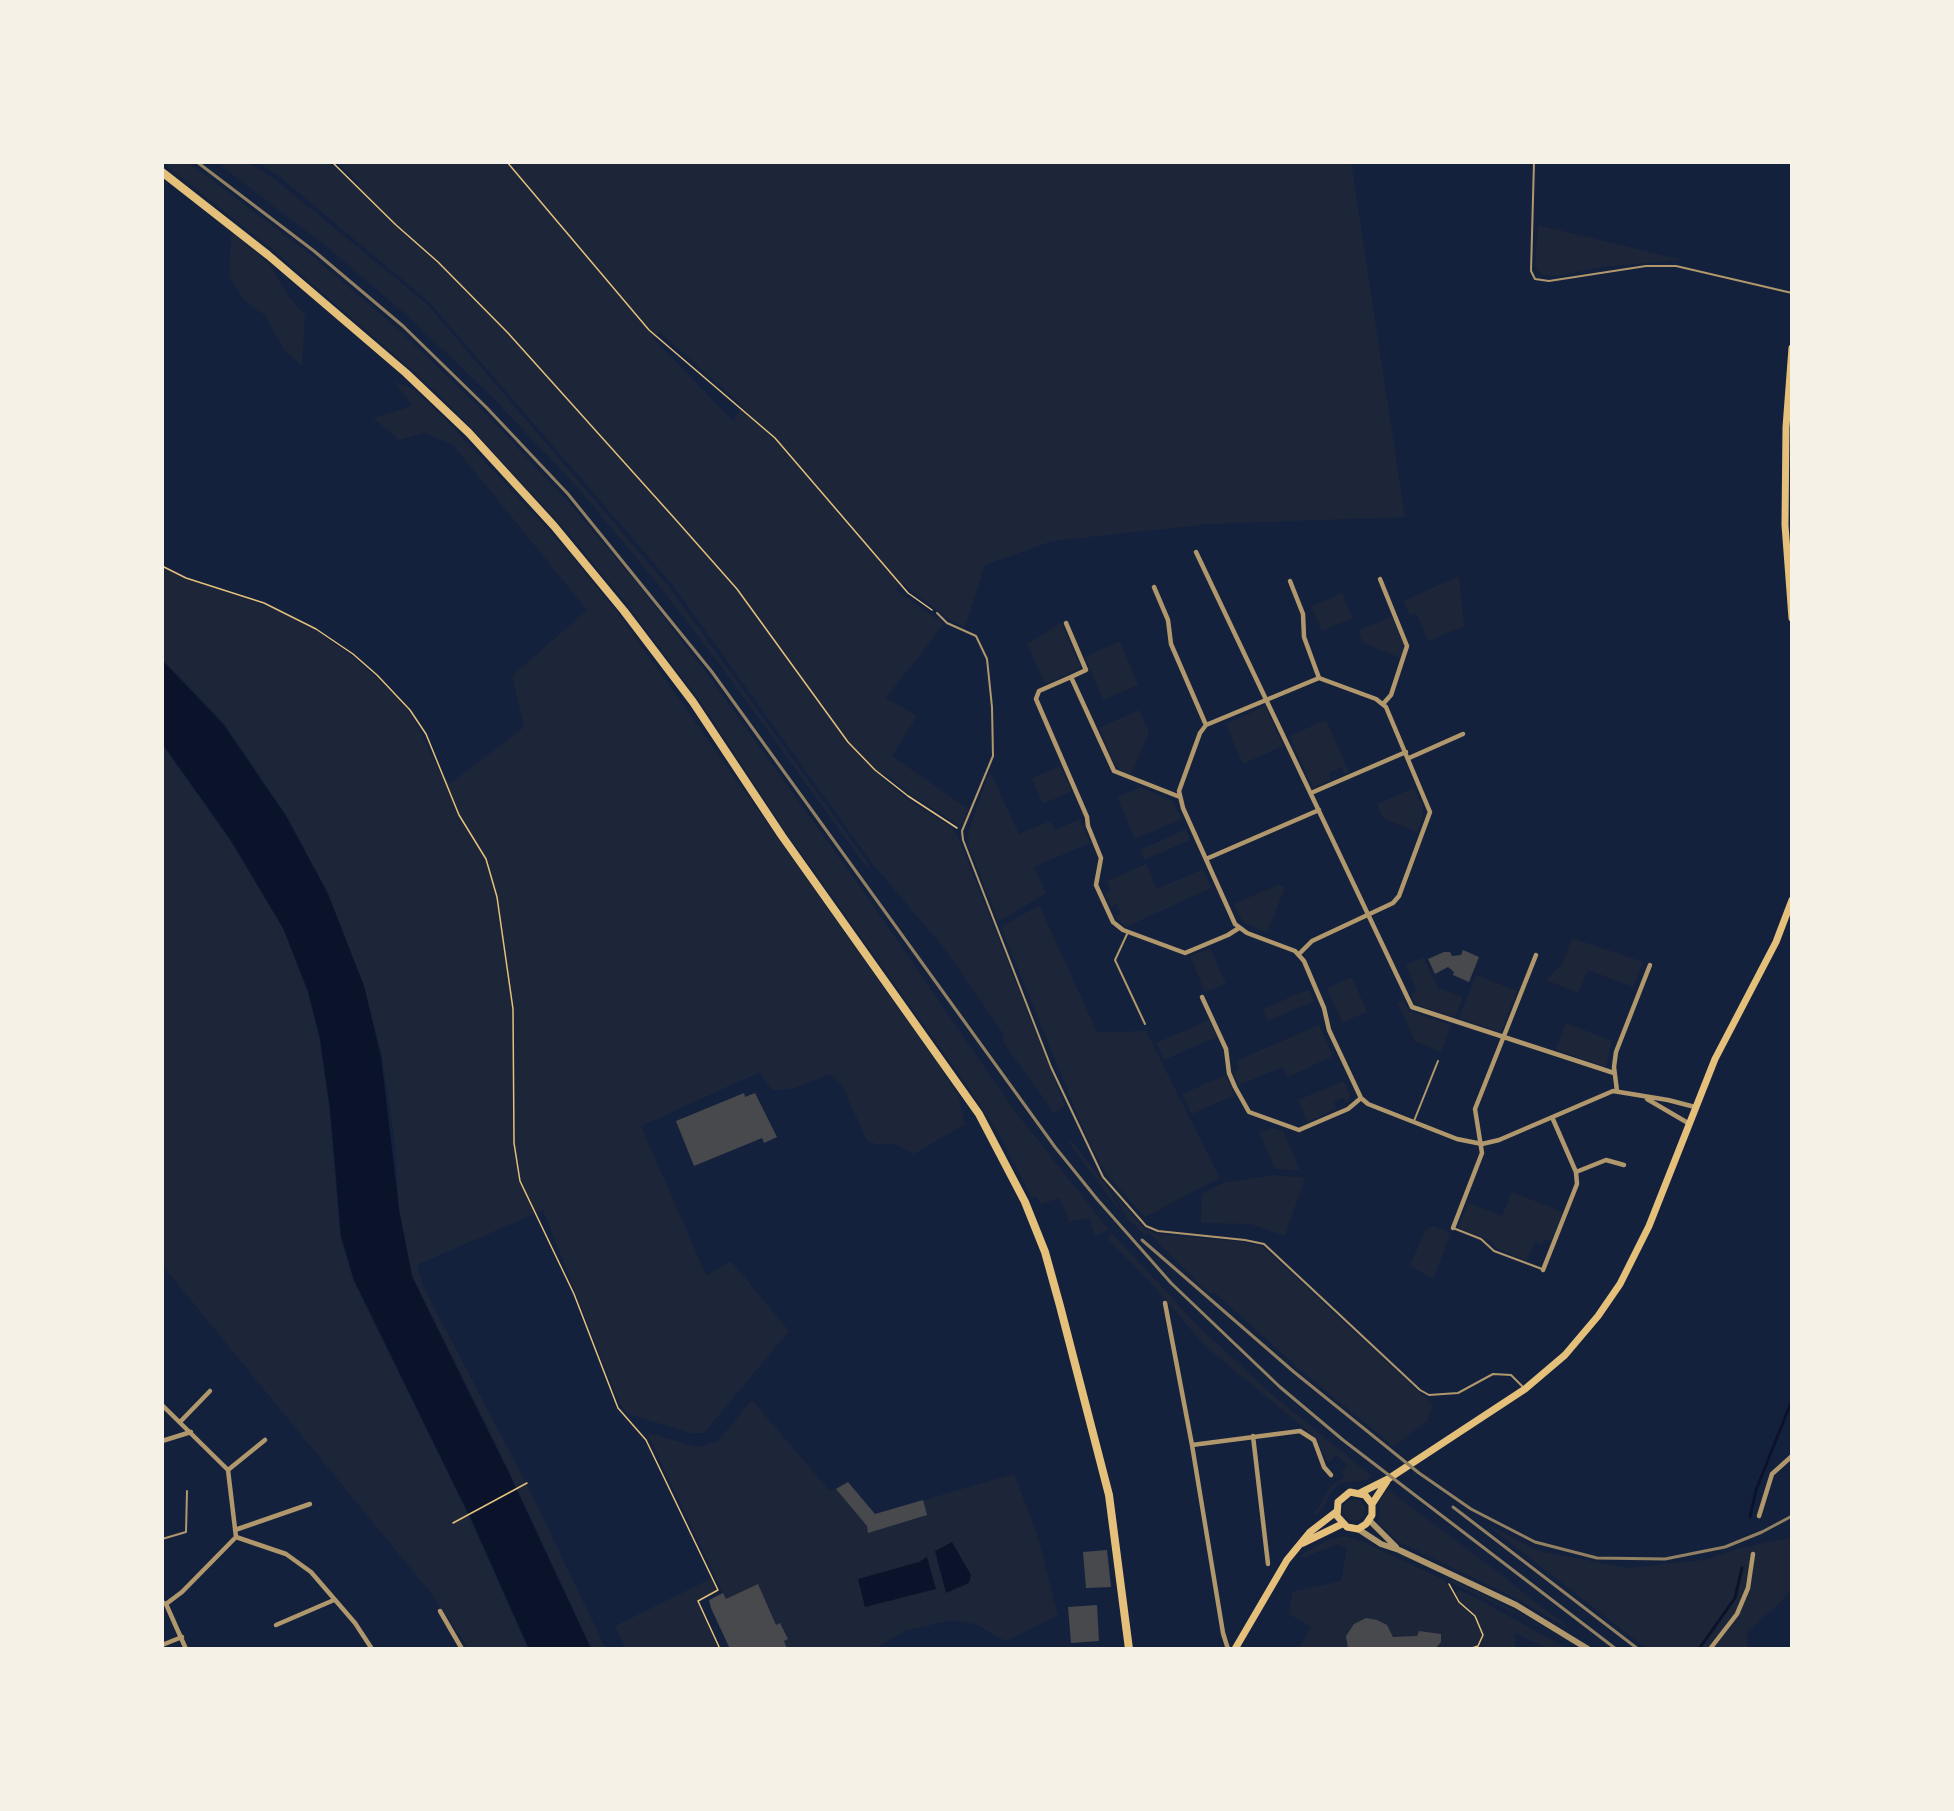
<!DOCTYPE html>
<html>
<head>
<meta charset="utf-8">
<style>
	body { margin:0 }
	#map { position:relative; width:1954px; height:1811px; overflow:hidden; background:#14213d; font-family:Manrope,sans-serif }
	canvas { display:block }
	.frame { position:absolute; inset:0; border:164px solid #f6f1e7; pointer-events:none }
</style>
</head>
<body>
<div id="map">
<canvas width="1954" height="1811"></canvas>
<div class="frame"></div>
</div>
<script>
const c = document.querySelector('canvas').getContext('2d');
c.lineJoin = 'round';
function fillPath(path, color) {
  c.fillStyle = color;
  c.fill(path, 'evenodd');
}
function toPath(rows) {
  const path = new Path2D();
  for (const r of rows) {
    if (r.length === 3) {
      path.moveTo(r[0] + r[2], r[1]);
      path.arc(r[0], r[1], r[2], 0, 2 * Math.PI);
      continue;
    }
    path.moveTo(r[0], r[1]);
    for (let i = 2; i < r.length; i += 2) path.lineTo(r[i], r[i + 1]);
  }
  return path;
}
function stroke(path, color, width, dash) {
  c.strokeStyle = color;
  c.lineWidth = width;
  c.lineCap = dash ? 'butt' : 'round';
  c.setLineDash(dash || []);
  c.stroke(path);
}
fillPath(toPath([
	[162,162,188,162,311,255,399,330,484,412,564,497,641,588,708,675,866,895,1014,1110,1109,1230,1095,1236,1089,1218,1069,1222,1060,1198,1040,1204,1037,1196,1032,1198,1004,1143,969,1088,785,831,702,704,628,606,570,535,458,414,410,368,274,251],
	[216,162,248,162,276,180,427,304,669,587,870,866,867,868,721,666,653,578,576,486,495,400,410,318,321,242],
	[257,162,328,162,356,186,359,183,336,162,1351,162,1405,517,1209,524,1053,541,985,565,965,627,950,620,902,583,895,589,944,624,886,698,917,716,892,756,968,809,964,822,960,825,912,796,883,772,880,776,908,800,950,826,958,837,1065,1106,1054,1113,1003,1042,1004,1035,944,948,872,863,671,583,429,302,281,178],
	[659,332,743,406,733,421,653,338],
	[1538,225,1682,260,1601,267,1558,276,1543,275,1535,268],
	[234,233,270,265,288,296,305,315,302,366,284,350,265,315,245,301,229,277,231,236],
	[393,381,415,390,449,423,562,545,618,613,938,1064,958,1095,965,1124,914,1154,894,1144,876,1144,867,1141,842,1085,830,1074,792,1089,772,1090,760,1072,641,1126,706,1275,731,1261,789,1331,704,1433,691,1433,628,1414,619,1403,543,1210,417,1265,422,1283,437,1313,528,1487,606,1649,592,1649,508,1469,413,1277,399,1209,394,1137,382,1056,364,986,328,893,287,816,224,723,162,659,162,568,277,610,318,632,353,657,397,697,414,719,440,772,450,784,524,727,512,676,587,610,453,445,424,433,399,440,373,418,413,406],
	[1459,576,1464,626,1428,641,1416,613,1410,615,1403,601],
	[1342,593,1352,618,1322,631,1311,607],
	[1392,616,1403,643,1401,658,1363,643,1358,631],
	[1061,623,1081,668,1045,684,1027,644],
	[1120,641,1138,685,1103,700,1085,657],
	[1265,706,1283,746,1243,764,1226,724],
	[1139,710,1149,732,1131,775,1121,771,1115,765,1099,728],
	[1326,720,1349,772,1345,774,1341,767,1329,773,1331,780,1313,788,1289,736],
	[162,745,229,839,283,928,307,991,319,1038,329,1108,340,1236,353,1280,472,1523,528,1649,469,1649,430,1592,162,1265],
	[1060,766,1072,791,1043,804,1032,778],
	[990,771,1019,834,1050,821,1055,830,1080,819,1090,843,1034,867,1046,893,1000,921,998,921,969,846,968,832],
	[1140,787,1172,801,1182,819,1135,839,1117,797],
	[1414,788,1422,805,1423,817,1417,832,1383,818,1377,804],
	[1186,829,1190,840,1144,860,1140,850],
	[1146,864,1157,889,1203,869,1211,888,1126,927,1115,917,1121,914,1117,904,1110,907,1105,894,1111,891,1107,881],
	[1278,885,1285,887,1267,933,1243,922,1233,904],
	[1039,905,1097,1032,1146,1031,1219,1176,1218,1179,1145,1217,1106,1174,1088,1140,1002,930,1003,926],
	[1572,938,1643,962,1633,987,1588,970,1578,993,1546,980,1562,964],
	[1210,948,1226,984,1205,992,1190,956],
	[1423,957,1438,988,1463,997,1455,1017,1415,1004,1411,994,1417,991,1406,965],
	[1476,975,1517,991,1501,1032,1459,1018],
	[1352,977,1367,1012,1342,1022,1327,988],
	[1309,989,1314,1001,1268,1021,1263,1009],
	[1404,1000,1409,1011,1451,1025,1441,1052,1415,1041,1398,1003],
	[1209,1020,1217,1037,1164,1060,1156,1043],
	[1566,1023,1612,1041,1606,1067,1556,1050],
	[1319,1025,1333,1056,1288,1077,1283,1067,1239,1085,1233,1072,1239,1069,1236,1061],
	[1226,1075,1234,1095,1192,1114,1182,1094],
	[1344,1081,1350,1095,1348,1104,1343,1098,1334,1102,1336,1109,1307,1122,1298,1100],
	[1272,1128,1283,1131,1300,1170,1275,1169,1259,1132],
	[1066,1139,1075,1145,1108,1188,1125,1218],
	[1275,1175,1305,1178,1285,1236,1250,1224,1201,1223,1202,1194,1223,1183],
	[1112,1192,1145,1229,1158,1234,1244,1242,1263,1247,1433,1405,1428,1420,1394,1447,1298,1368,1215,1293,1211,1294,1200,1285,1149,1233,1146,1236,1128,1219],
	[1512,1192,1563,1212,1551,1241,1545,1239,1541,1245,1534,1242,1527,1261,1496,1248,1492,1241,1458,1228,1468,1203,1502,1216],
	[1434,1226,1451,1233,1433,1279,1410,1266,1425,1230],
	[1111,1232,1198,1326,1273,1395,1372,1476,1366,1480,1341,1483,1333,1489,1323,1508,1315,1515,1313,1513,1319,1507,1330,1487,1344,1477,1342,1471,1347,1465,1336,1455,1328,1463,1316,1438,1205,1346,1144,1275,1108,1239],
	[752,1400,830,1491,848,1482,875,1514,1014,1474,1038,1537,1058,1616,1005,1641,975,1624,951,1620,905,1631,874,1649,730,1649,709,1600,723,1593,647,1433,698,1447,717,1442],
	[1388,1489,1505,1578,1574,1632,1519,1600,1397,1541,1379,1523,1380,1500],
	[1354,1510,11],
	[1486,1524,1539,1551,1628,1568,1703,1560,1738,1549,1792,1537,1792,1589,1782,1601,1747,1632,1748,1649,1647,1649],
	[1345,1536,1362,1541,1444,1580,1455,1594,1458,1590,1478,1599,1568,1649,1548,1649,1515,1633,1516,1649,1298,1649,1311,1627,1289,1614,1292,1592,1341,1581,1347,1548,1337,1544,1303,1558,1301,1555,1327,1540],
	[712,1578,718,1590,697,1600,719,1649,626,1649,615,1626],
	[1450,1579,1513,1610,1579,1649,1513,1612,1452,1583]
]), '#1d2539');
fillPath(toPath([
	[162,660,223,724,286,816,328,894,364,986,381,1057,399,1209,412,1277,507,1469,591,1649,529,1649,473,1523,354,1280,341,1236,330,1108,320,1038,308,991,283,928,230,839,162,743],
	[952,1542,971,1575,969,1583,946,1593,935,1551],
	[927,1557,936,1589,865,1607,858,1579,919,1562]
]), '#0b132b');
stroke(toPath([
	[1750,1517,1756,1490,1792,1400],
	[1699,1649,1735,1598,1742,1568]
]), '#0b132b', 3);
fillPath(toPath([
	[1463,950,1479,957,1469,982,1453,975,1454,972,1448,967,1435,974,1428,959,1444,952,1450,952,1452,956,1461,955],
	[744,1093,745,1097,755,1093,777,1137,764,1143,762,1138,694,1166,676,1121],
	[848,1482,875,1514,923,1500,927,1515,868,1533,867,1526,836,1489],
	[1107,1550,1111,1587,1086,1588,1083,1552],
	[758,1584,776,1625,780,1623,788,1639,784,1641,787,1649,730,1649,711,1608,709,1600,723,1593,726,1599],
	[1097,1605,1099,1641,1071,1643,1068,1607],
	[1366,1618,1377,1620,1387,1625,1393,1637,1417,1636,1419,1631,1441,1634,1441,1642,1435,1649,1348,1649,1346,1636,1354,1624]
]), '#48494c');
stroke(toPath([
	[332,162,396,225,438,262,508,333,676,520,737,589,848,742,875,770,908,796,957,828],
	[507,162,649,330,775,438,908,593,932,610],
	[162,566,186,578,264,603,316,629,353,654,377,675,410,710,426,734,459,815,486,859,497,897,513,1009,514,1143,520,1181,574,1294,618,1408,646,1440,718,1590,698,1601,720,1649],
	[453,1523,527,1483],
	[1449,1584,1459,1602,1475,1616,1483,1635,1478,1646,1469,1649]
]), '#e5c07b', 1.5);
stroke(toPath([
	[1534,162,1531,271,1535,279,1549,281,1646,266,1676,266,1792,293],
	[937,613,947,623,976,636,987,659,992,707,993,756,962,831,963,840,1051,1067,1103,1177,1146,1226,1158,1231,1245,1240,1264,1244,1420,1390,1429,1395,1458,1393,1493,1374,1511,1375,1523,1387],
	[1128,932,1115,960,1145,1024],
	[1414,1121,1438,1061],
	[1453,1228,1481,1239,1494,1251,1542,1269],
	[162,1539,186,1532,187,1491]
]), '#b1986c', 2);
stroke(toPath([
	[1196,552,1412,1007,1614,1073],
	[1380,579,1407,646,1391,695,1383,704],
	[1290,581,1303,614,1304,637,1319,678],
	[1154,587,1168,620,1171,644,1206,725],
	[1066,623,1086,670,1071,677],
	[1409,758,1463,734],
	[1311,793,1406,752],
	[1180,797,1114,771,1071,677,1039,691,1036,699,1087,817,1088,826,1101,858,1096,885,1113,922,1123,930,1185,953,1228,935,1239,928],
	[1206,859,1319,810],
	[1299,954,1312,941,1393,903,1399,896,1430,812,1386,707,1376,699,1319,678,1206,725,1200,733,1179,791,1183,808,1235,924,1247,933,1295,951,1304,961,1324,1008,1329,1030,1361,1098,1368,1104,1457,1139,1482,1144,1499,1140,1613,1091,1668,1100,1695,1107],
	[1202,997,1226,1049,1229,1073,1235,1087,1249,1112,1299,1130,1348,1109,1361,1098],
	[1617,1091,1614,1067,1616,1052,1650,965],
	[1647,1099,1688,1123],
	[1576,1172,1606,1160,1624,1165],
	[1453,1228,1482,1153,1475,1109,1536,955],
	[1543,1270,1577,1184,1576,1172,1552,1117],
	[1165,1303,1192,1445,1223,1633,1228,1649],
	[162,1405,228,1470,236,1537,286,1554,311,1572,355,1623,372,1649],
	[180,1422,210,1391],
	[1253,1436,1268,1564],
	[162,1441,191,1432],
	[1192,1445,1300,1431,1314,1440,1324,1467,1331,1475],
	[228,1470,265,1440],
	[1759,1516,1772,1474,1792,1456],
	[235,1530,310,1504],
	[162,1602,166,1604,186,1649],
	[166,1604,182,1592,236,1537],
	[440,1611,462,1649],
	[276,1625,334,1600],
	[162,1645,182,1637],
	[1710,1649,1737,1614,1748,1588,1753,1554]
]), '#b1986c', 4.5);
stroke(toPath([
	[1370,1521,1396,1547],
	[1358,1529,1381,1544,1399,1550,1516,1605,1588,1649]
]), '#b1986c', 6);
stroke(toPath([
	[1792,348,1786,427,1785,525,1792,618],
	[1360,1493,1388,1479,1525,1389,1565,1355,1598,1316,1620,1284,1649,1226,1715,1059,1776,942,1792,900],
	[1372,1504,1365,1495,1350,1492,1338,1502,1337,1516,1347,1527,1358,1529,1366,1524,1372,1515,1372,1504,1387,1481],
	[1303,1543,1342,1524],
	[1235,1649,1287,1560,1310,1532,1336,1512]
]), '#e5c07b', 7);
stroke(toPath([
	[162,172,268,255,406,373,469,433,554,526,624,611,693,702,782,836,979,1114,1025,1202,1045,1252,1060,1306,1109,1495,1129,1649]
]), '#e5c07b', 8);
stroke(toPath([
	[197,162,314,251,403,326,487,408,568,494,712,672,1055,1147,1097,1199,1171,1283,1280,1387,1343,1440,1616,1649],
	[1142,1240,1294,1372,1419,1473,1471,1509,1535,1542,1597,1558,1665,1559,1725,1547,1762,1532,1792,1516],
	[1453,1507,1638,1649]
]), '#918062', 3);
</script>
</body>
</html>
